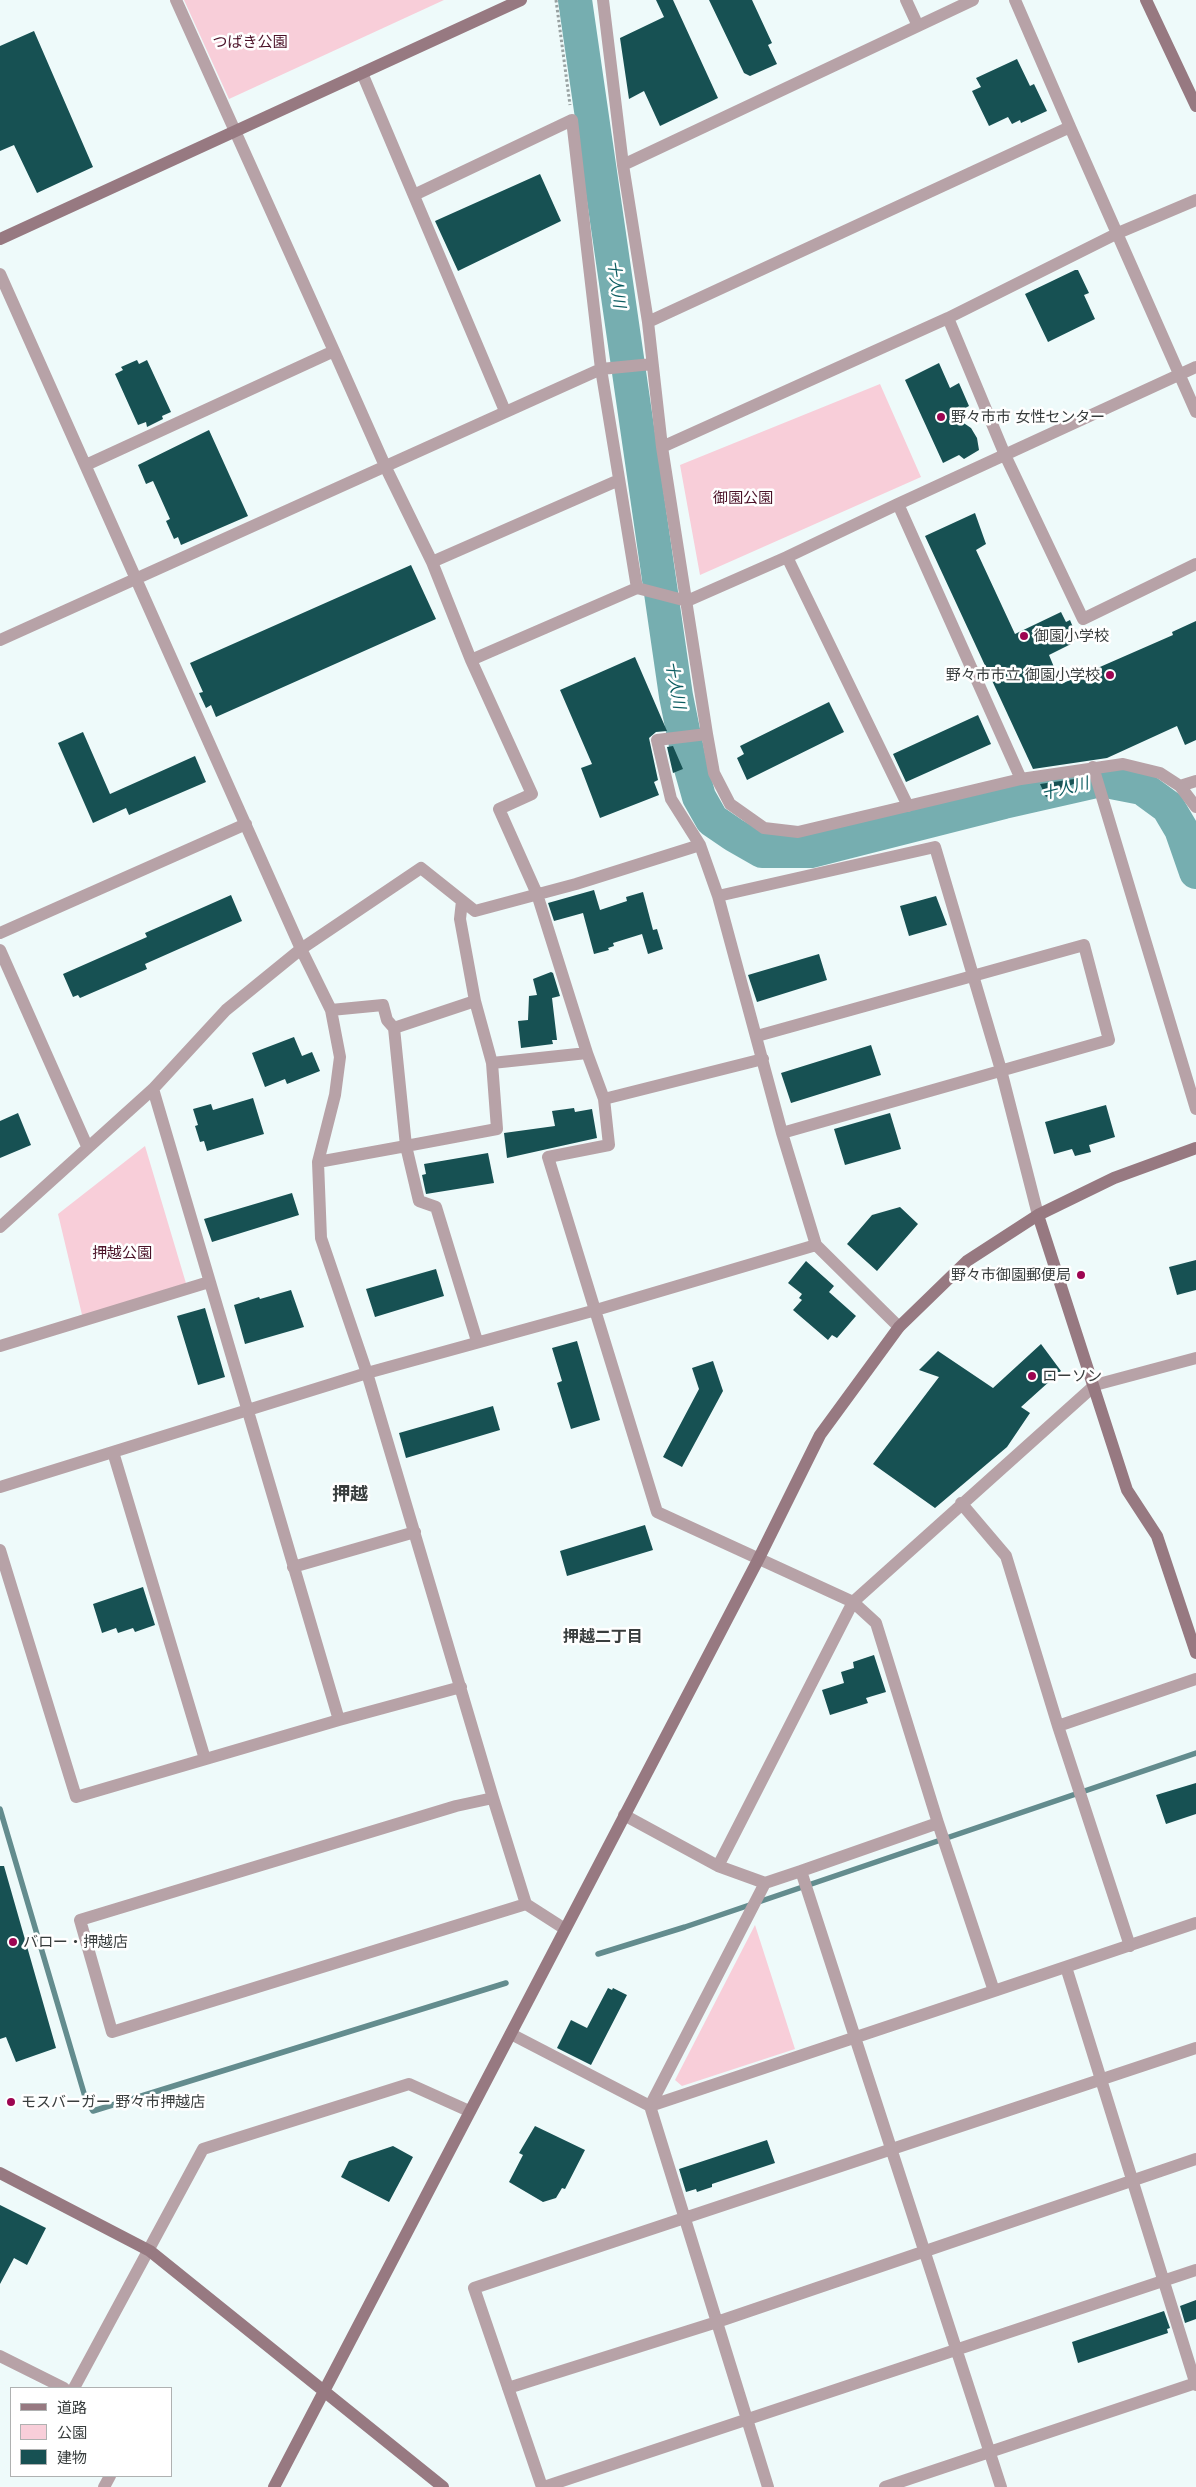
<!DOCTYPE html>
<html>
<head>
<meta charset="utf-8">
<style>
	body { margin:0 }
	#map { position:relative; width:1196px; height:2487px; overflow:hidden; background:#eefafa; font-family:Inter,"Noto Sans JP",sans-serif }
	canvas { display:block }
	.legend { position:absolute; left:10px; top:2387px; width:162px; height:90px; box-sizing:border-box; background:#fff; border:1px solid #afb1b1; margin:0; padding:6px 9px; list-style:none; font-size:15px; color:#383d3d }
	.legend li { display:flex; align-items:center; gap:10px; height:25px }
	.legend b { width:25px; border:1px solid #afb1b1 }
</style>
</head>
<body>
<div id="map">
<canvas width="1196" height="2487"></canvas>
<ul class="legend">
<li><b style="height:6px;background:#977981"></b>道路</li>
<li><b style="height:14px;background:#f8ced9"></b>公園</li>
<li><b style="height:14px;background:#175153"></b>建物</li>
</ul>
</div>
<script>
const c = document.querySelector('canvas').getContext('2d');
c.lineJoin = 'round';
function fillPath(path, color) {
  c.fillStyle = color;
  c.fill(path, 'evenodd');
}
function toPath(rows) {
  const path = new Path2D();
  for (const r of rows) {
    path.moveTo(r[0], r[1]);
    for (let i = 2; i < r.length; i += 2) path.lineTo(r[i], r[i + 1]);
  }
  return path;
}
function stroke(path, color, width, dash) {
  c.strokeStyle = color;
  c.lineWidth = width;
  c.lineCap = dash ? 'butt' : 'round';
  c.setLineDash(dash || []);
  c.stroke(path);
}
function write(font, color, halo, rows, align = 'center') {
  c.font = font + ' Inter,"Noto Sans JP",sans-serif';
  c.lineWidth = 5;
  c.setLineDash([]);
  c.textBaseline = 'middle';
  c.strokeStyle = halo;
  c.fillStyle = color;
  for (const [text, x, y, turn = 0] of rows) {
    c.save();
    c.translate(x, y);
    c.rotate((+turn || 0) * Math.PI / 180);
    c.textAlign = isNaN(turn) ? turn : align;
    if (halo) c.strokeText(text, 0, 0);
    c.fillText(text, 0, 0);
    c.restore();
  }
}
fillPath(toPath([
	[184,0,444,0,229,99],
	[880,384,921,477,700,575,680,465],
	[145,1146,188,1290,83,1319,58,1214],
	[755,1925,795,2049,682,2086,675,2080]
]), '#f8ced9');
stroke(toPath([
	[0,1809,86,2100,93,2111,506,1983],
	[598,1954,685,1927,1196,1753]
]), '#638c8e', 5.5);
stroke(toPath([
	[575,0,676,696,690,765,699,797,712,820,734,835,762,851,811,851,1004,802,1101,780,1142,788,1168,807,1181,829,1196,872]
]), '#76aeb0', 34);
fillPath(toPath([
	[656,0,673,0,718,98,660,126,644,91,629,99,620,38,664,17],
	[709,0,752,0,772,43,768,45,777,64,750,76,744,73],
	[34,31,93,167,37,193,14,145,0,151,0,46],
	[1017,59,1030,86,1034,84,1047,111,1021,123,1020,120,1012,124,1008,117,989,126,972,91,981,87,976,78],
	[540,174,561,221,458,271,435,221],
	[1075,270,1078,270,1089,293,1084,295,1095,319,1048,342,1025,294],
	[137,360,139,364,147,360,171,412,162,416,163,419,147,427,146,422,138,425,115,374,123,370,121,367],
	[939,363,950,388,959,383,969,406,952,415,971,428,977,438,979,450,964,459,959,455,943,463,905,380],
	[209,430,248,516,181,545,178,537,174,539,166,521,170,519,153,481,146,484,138,465],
	[975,513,986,544,976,550,1015,634,1061,612,1066,622,1070,620,1077,637,1071,644,1049,655,1061,684,1173,635,1172,632,1196,621,1196,740,1185,745,1177,726,1107,758,1033,769,925,536],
	[411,565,436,619,216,717,211,705,206,708,199,693,203,692,190,663],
	[635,657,667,731,656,732,649,738,658,780,654,782,659,795,600,818,581,768,592,764,560,690],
	[829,702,844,732,747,780,737,758,744,754,740,746],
	[978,715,991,744,906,782,893,754],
	[83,732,110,794,195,756,206,782,129,815,126,808,93,823,58,743],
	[673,746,683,769,673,773,667,747],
	[1088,777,1046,797,1040,784],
	[594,890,600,910,627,901,626,897,643,892,653,930,657,929,663,949,648,954,642,934,613,943,614,946,608,948,609,950,594,954,583,913,554,921,548,903],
	[231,895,242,921,145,964,147,969,80,998,78,995,73,997,63,974,147,937,145,933],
	[936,896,947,925,909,936,900,906],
	[819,954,827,980,757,1002,748,975],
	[551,972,553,973,560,996,552,998,557,1040,552,1040,553,1044,521,1048,518,1021,528,1020,529,996,537,995,533,979],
	[294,1037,302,1056,312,1052,320,1071,287,1084,285,1079,265,1087,252,1053],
	[871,1045,881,1075,791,1103,781,1073],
	[253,1098,264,1134,207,1151,204,1141,200,1142,195,1126,198,1125,193,1109,211,1104,213,1110],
	[1106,1105,1115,1137,1089,1145,1091,1152,1075,1156,1072,1149,1054,1154,1045,1122],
	[574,1108,575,1112,592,1109,597,1138,507,1158,504,1133,555,1126,552,1111],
	[18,1113,31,1145,0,1158,0,1121],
	[890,1113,901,1149,845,1165,834,1129],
	[488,1153,494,1183,426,1194,422,1175,426,1174,424,1164],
	[292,1193,299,1215,212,1242,204,1219],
	[900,1207,918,1224,877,1271,847,1244,872,1215],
	[1196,1260,1196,1290,1177,1295,1169,1267],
	[806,1261,834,1286,829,1292,856,1316,837,1338,832,1335,828,1340,793,1310,802,1300,799,1298,802,1294,788,1283],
	[436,1269,444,1296,375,1317,366,1289],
	[291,1290,304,1327,245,1344,234,1305,259,1297,260,1299],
	[205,1308,225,1377,198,1385,177,1316],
	[577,1341,600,1420,571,1429,557,1383,562,1381,552,1348],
	[1041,1344,1061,1371,1021,1407,1030,1413,1007,1447,935,1508,873,1464,939,1377,919,1370,938,1351,993,1388],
	[713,1361,723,1391,682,1467,663,1457,699,1389,692,1368],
	[493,1406,500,1430,406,1458,399,1433],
	[645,1525,653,1550,567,1576,560,1551],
	[143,1587,155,1625,135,1632,133,1628,118,1633,116,1628,102,1633,93,1604],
	[874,1655,886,1692,866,1698,868,1703,830,1715,822,1690,844,1683,841,1672,854,1668,853,1662],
	[1196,1783,1196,1814,1166,1824,1156,1795],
	[0,1866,4,1866,56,2048,16,2062,6,2037,0,2039],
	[608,1988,612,1990,613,1988,627,1995,591,2065,557,2048,571,2020,587,2028],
	[535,2126,585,2150,565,2189,562,2188,556,2198,543,2202,509,2182,523,2155,519,2153],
	[767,2140,775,2163,712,2184,712,2187,697,2192,696,2189,686,2192,679,2169],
	[393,2146,413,2157,389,2202,341,2177,349,2161],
	[0,2205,46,2228,27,2265,14,2258,0,2284],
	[1196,2300,1196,2319,1185,2323,1180,2306],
	[1164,2311,1170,2328,1167,2329,1168,2333,1078,2363,1072,2342]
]), '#175153');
stroke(toPath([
	[556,0,570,105]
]), '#98a1a1', 3, [2.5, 2.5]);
stroke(toPath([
	[603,0,623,165,648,322,662,447,707,734,714,773,730,804,764,828,798,832,1021,779,1123,764,1160,773,1180,786,1196,807],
	[906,0,918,26],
	[362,73,505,411],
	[1070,127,1196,412],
	[623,165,973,0],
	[414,195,572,120,601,369,637,588,471,660],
	[0,274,301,949,331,1010,340,1057,335,1095,318,1162,321,1238,367,1373,493,1798,526,1904,565,1929],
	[948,318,1005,455,1083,619,1196,564],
	[648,322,1070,127,1015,0],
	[334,351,386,468,432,562,471,660,532,794,499,809,537,894,587,1053],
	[662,447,948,318,1118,233,1196,200],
	[86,465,334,351,176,0],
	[898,504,1021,779],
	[787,557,908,806],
	[432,562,619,480],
	[637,588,687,601,787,557,898,504,1196,367],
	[0,640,601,369,652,364],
	[707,734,657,740,671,799,700,845,718,896,935,847,1001,1070,1038,1215],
	[1093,767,1196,1109],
	[1180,786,1196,781],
	[718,896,782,1133,816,1245],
	[462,901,460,919,475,1001,492,1063],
	[0,933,246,824],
	[0,950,87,1146],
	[331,1010,383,1005,387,1020,394,1028,406,1146,497,1129,492,1063,587,1053,604,1099,609,1145,548,1157,657,1512,853,1602,718,1866,624,1815],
	[394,1028,475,1001],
	[757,1036,1084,945,1109,1040,782,1133],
	[153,1089,339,1720,461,1687],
	[604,1099,763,1059],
	[318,1162,406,1146,419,1201,436,1207,477,1341],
	[0,1227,153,1089,226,1010,301,949,421,868,475,911,576,884,700,845],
	[0,1346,209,1282],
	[113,1452,205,1759],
	[0,1487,367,1373,596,1310,816,1245,899,1327],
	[961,1503,1006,1556,1058,1726,1130,1946],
	[0,1550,76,1797,339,1720],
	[293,1567,415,1532],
	[1058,1726,1196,1679],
	[493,1798,456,1806,80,1920,112,2032,526,1904],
	[938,1823,876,1623,853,1602,1095,1385,1196,1358],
	[765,1883,801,1871],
	[1066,1967,1196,2385],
	[511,2034,650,2106,768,2487],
	[650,2106,994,1991],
	[650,2106,765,1883,718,1866],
	[0,2356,64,2388],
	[74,2388,203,2149,409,2084,469,2111],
	[508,2388,717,2322,1196,2159],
	[104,2487,110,2476],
	[542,2487,474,2288,1196,2048],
	[544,2487,1196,2270],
	[885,2487,1196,2383],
	[1001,2487,801,1871,938,1823,994,1991,1196,1923]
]), '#b7a2a7', 12);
stroke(toPath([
	[1146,0,1196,106],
	[0,239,521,0],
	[1038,1215,1127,1490,1157,1536,1196,1653],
	[0,2173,150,2251,443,2487],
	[274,2487,758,1560,820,1435,899,1327,967,1261,1038,1215,1114,1178,1196,1148]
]), '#977981', 12);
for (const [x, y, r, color] of [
	[941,417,5,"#9d0551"],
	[1024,636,5,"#9d0551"],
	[1110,675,5,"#9d0551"],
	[1081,1275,5,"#9d0551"],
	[1032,1376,5,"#9d0551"],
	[13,1942,5,"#9d0551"],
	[11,2102,5,"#9d0551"]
]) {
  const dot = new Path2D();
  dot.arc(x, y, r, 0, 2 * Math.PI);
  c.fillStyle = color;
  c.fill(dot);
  stroke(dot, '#fff', 2);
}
write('15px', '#4b1228', '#fff', [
	["つばき公園",250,42],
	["御園公園",743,498],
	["押越公園",122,1253]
]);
write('15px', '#383d3d', '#fff', [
	["野々市市 女性センター",951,417],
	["御園小学校",1034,636],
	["野々市市立 御園小学校",1100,675,"right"],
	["野々市御園郵便局",1071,1275,"right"],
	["ローソン",1042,1376],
	["バロー・押越店",23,1942],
	["モスバーガー 野々市押越店",21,2102]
], 'left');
write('italic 16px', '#0d5d61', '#fff', [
	["十人川",616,284,82],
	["十人川",675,685,80],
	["十人川",1065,789,-14]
]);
write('bold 16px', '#383d3d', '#fff', [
	["押越二丁目",603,1637]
]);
write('bold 18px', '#383d3d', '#fff', [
	["押越",350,1495]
]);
</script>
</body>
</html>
